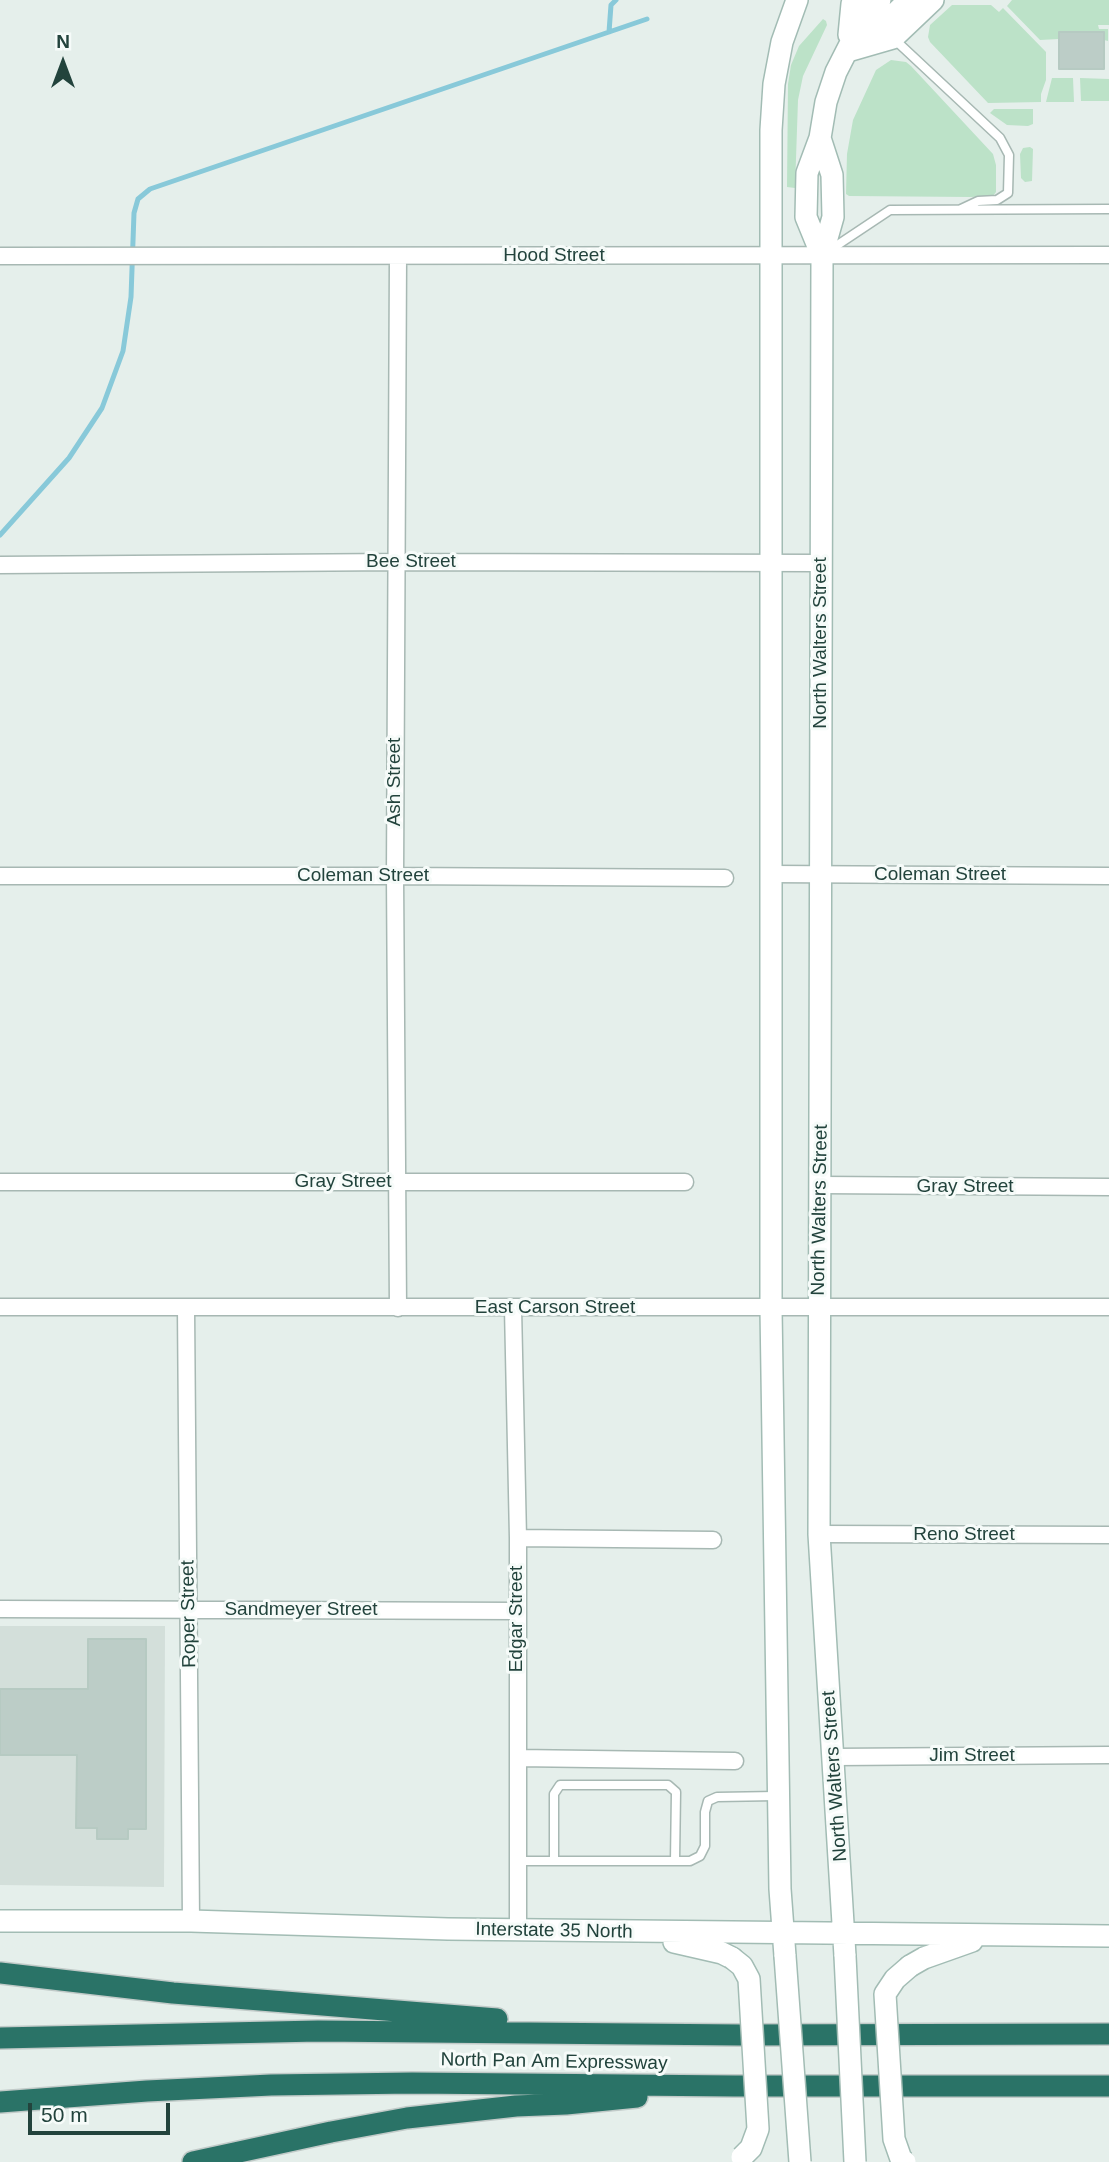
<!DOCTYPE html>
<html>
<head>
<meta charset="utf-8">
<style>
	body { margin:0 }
	#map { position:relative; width:1109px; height:2162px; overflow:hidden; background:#e5efeb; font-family:Arial,sans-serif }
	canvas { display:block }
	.north { position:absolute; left:28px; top:28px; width:70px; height:70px; -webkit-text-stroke:5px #f6fbf9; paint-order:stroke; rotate:0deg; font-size:19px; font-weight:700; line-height:28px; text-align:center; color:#22433c }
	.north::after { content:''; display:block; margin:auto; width:24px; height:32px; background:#22433c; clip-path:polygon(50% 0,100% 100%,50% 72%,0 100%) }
	.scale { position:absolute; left:28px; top:2103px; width:142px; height:32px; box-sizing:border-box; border:4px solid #22433c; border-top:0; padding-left:9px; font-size:21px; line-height:24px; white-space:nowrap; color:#22433c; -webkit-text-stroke:5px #f6fbf9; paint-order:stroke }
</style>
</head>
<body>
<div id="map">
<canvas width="1109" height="2162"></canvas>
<div class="north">N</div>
<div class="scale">50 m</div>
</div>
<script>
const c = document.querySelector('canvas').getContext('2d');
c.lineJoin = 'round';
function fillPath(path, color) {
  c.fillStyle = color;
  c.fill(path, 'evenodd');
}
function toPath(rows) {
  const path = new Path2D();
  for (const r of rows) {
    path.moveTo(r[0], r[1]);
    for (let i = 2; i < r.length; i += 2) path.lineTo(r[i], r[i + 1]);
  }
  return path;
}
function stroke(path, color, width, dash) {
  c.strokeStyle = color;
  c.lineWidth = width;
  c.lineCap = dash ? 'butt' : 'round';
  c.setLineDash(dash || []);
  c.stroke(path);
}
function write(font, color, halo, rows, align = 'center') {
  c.font = font + ' Arial,sans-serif';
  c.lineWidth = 6;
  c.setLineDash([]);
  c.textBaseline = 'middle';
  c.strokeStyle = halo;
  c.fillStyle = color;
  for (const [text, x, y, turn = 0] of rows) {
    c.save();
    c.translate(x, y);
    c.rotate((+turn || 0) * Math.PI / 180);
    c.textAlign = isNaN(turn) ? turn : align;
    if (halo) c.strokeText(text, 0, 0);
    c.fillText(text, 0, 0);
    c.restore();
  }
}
fillPath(toPath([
	[0,1626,165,1626,164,1887,0,1885]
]), '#d3dfda');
fillPath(toPath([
	[1012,0,1109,0,1109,25,1098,25,1099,29,1108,29,1108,41,1104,40,1104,32,1060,32,1059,39,1040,40,1007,6],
	[952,5,991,5,999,12,1003,8,1046,52,1046,80,1041,94,1041,102,988,103,930,42,928,37,930,25],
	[823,19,826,21,827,25,803,76,798,100,795,188,787,187,788,84,791,65,799,46],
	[891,60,906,62,911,66,993,154,996,165,996,192,993,196,971,197,849,196,846,194,847,154,853,120,876,70],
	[1052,78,1073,78,1074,102,1046,102],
	[1080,78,1109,79,1109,101,1081,101],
	[994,109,1033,109,1033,124,1028,126,1007,125,990,113],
	[1030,147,1033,149,1032,181,1025,182,1021,178,1020,154,1023,148]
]), '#bce2c8');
stroke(toPath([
	[609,32,611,5,616,0],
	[0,535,69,458,102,408,123,351,131,297,134,213,138,199,150,189,647,19]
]), '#88c9d9', 5);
const building = toPath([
	[1059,32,1104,32,1104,69,1059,69,1059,32],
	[88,1639,146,1639,146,1829,128,1829,128,1839,97,1839,97,1828,76,1828,77,1755,0,1755,0,1689,88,1689,88,1639]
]);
fillPath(building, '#bccdc7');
stroke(building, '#b6cac2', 2);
const lane = toPath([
	[893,38,1000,138,1009,155,1008,193,997,200,978,201,961,209],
	[827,252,890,210,1109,209],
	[519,1861,690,1861,700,1856,705,1846,705,1812,708,1801,717,1797,776,1796],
	[554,1861,554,1794,560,1785,668,1785,676,1792,675,1861]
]);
const street = toPath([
	[0,256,1109,255],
	[398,257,395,876,398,1308],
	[0,565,397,562,821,563],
	[771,874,1109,876],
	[0,876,395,876,725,878],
	[0,1182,685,1182],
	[821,1185,1109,1187],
	[0,1307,1109,1307],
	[186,1308,191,1921],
	[513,1308,518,1538,518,1930],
	[819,1534,1109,1535],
	[518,1538,713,1540],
	[0,1609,517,1611],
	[834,1757,1109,1755],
	[518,1758,735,1761]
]);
const secondary = toPath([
	[849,35,852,4,857,0],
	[861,42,880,28,909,0],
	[848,51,893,38,933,0],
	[820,138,832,175,833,217,822,256,819,1534,845,1956],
	[822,256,806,217,807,173,820,138,826,102,836,72,865,15,880,0],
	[0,1921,191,1921,448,1929,1109,1936],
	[674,1942,722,1953,732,1958],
	[785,1956,780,1889,771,1309,771,130,774,84,782,42,797,0],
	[910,1966,924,1958,972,1941]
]);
const highway = toPath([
	[0,1973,173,1993,497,2019],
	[0,2038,318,2031,740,2035,1109,2034],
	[0,2102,147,2091,271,2085,412,2083,735,2086,1109,2086],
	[193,2162,331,2132,407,2118,516,2106,566,2104,637,2097]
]);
stroke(lane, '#a7b8b3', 11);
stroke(street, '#a7b8b3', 19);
stroke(secondary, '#a2bcb4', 24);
stroke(highway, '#c1cac8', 24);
stroke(lane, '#fff', 8);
stroke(street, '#fff', 16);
stroke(secondary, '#fff', 21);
stroke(highway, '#2a7367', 21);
const secondaryBridge = toPath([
	[785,1956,800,2162],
	[845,1956,855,2162],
	[732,1958,742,1966,749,1979,758,2129,751,2148,742,2157],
	[905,2162,901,2159,894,2139,885,1994,895,1979,910,1966]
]);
stroke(secondaryBridge, '#a2bcb4', 24, []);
stroke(secondaryBridge, '#fff', 21);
write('19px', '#22433c', '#f6fbf9', [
	["Hood Street",554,256],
	["Bee Street",411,562],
	["North Walters Street",821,643,-90],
	["Ash Street",395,782,-90],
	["Coleman Street",940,875],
	["Coleman Street",363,876],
	["Gray Street",343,1182],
	["Gray Street",965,1187],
	["North Walters Street",820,1210,-89],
	["East Carson Street",555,1308],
	["Reno Street",964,1535],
	["Sandmeyer Street",301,1610],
	["Roper Street",189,1614,-91],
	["Edgar Street",517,1619,-90],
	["Jim Street",972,1756],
	["North Walters Street",835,1776,-94],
	["Interstate 35 North",554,1931,1],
	["North Pan Am Expressway",554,2062,1]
]);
</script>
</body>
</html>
